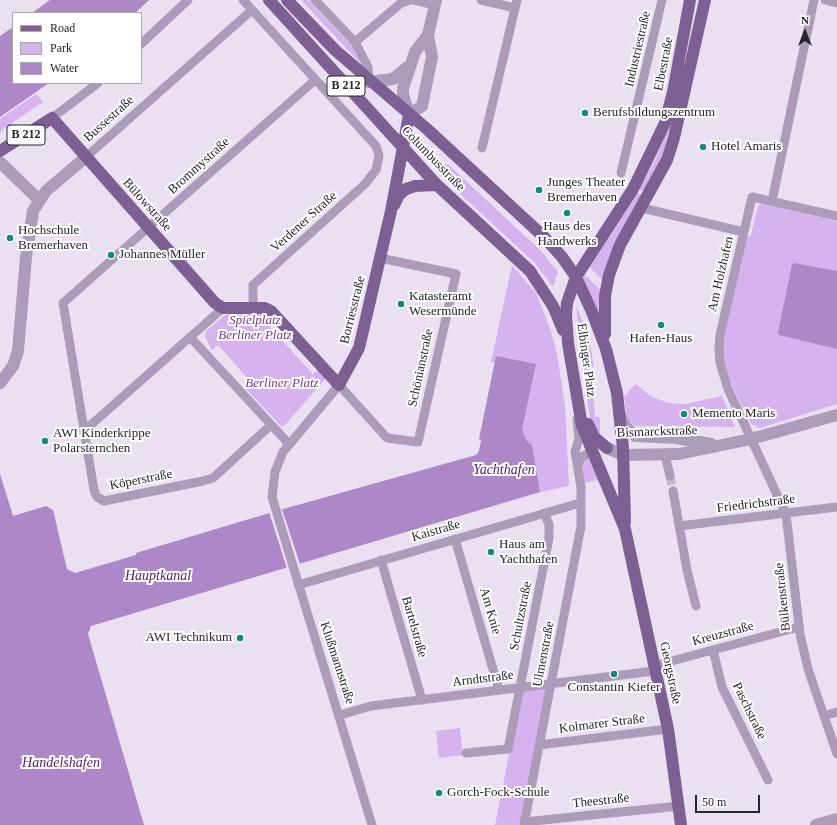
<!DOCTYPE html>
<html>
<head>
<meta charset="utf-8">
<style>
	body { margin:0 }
	#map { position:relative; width:837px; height:825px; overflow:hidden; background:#eae0f2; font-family:"Times New Roman",serif }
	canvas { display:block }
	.legend { position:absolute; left:12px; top:12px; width:130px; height:72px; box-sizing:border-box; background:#fff; border:1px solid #a8a7a9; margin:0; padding:5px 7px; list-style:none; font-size:12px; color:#262329 }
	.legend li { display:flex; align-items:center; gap:8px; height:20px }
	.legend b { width:20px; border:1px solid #a8a7a9 }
	.north { position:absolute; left:785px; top:12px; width:40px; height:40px; -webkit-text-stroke:3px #fff; paint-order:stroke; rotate:0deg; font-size:11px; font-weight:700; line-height:16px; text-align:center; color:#262329 }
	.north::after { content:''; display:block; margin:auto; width:14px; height:18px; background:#262329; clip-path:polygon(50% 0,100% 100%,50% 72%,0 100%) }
	.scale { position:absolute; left:695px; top:795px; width:65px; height:18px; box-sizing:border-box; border:2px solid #262329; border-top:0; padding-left:5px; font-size:12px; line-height:14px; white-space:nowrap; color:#262329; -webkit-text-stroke:3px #fff; paint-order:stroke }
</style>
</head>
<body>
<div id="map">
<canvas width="837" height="825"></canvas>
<ul class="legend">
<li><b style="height:5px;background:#7e5f93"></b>Road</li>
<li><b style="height:11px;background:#d6b2ef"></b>Park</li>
<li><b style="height:11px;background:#ad87c7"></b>Water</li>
</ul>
<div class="north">N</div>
<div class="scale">50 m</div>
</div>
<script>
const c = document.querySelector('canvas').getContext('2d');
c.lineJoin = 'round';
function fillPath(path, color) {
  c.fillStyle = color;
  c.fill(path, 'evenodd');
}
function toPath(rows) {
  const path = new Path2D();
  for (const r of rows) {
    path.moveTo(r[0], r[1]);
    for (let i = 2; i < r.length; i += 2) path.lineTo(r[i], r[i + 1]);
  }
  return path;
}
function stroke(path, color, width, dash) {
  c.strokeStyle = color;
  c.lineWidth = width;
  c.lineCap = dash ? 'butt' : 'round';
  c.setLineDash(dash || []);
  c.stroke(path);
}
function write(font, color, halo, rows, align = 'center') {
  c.font = font + ' "Times New Roman",serif';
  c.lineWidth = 4;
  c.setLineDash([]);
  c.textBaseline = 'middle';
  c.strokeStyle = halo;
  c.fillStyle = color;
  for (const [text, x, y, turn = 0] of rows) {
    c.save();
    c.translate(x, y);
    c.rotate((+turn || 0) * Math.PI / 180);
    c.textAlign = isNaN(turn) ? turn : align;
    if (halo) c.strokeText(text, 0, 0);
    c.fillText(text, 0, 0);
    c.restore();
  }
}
fillPath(toPath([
	[304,0,308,0,354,48,360,63,302,1],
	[36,94,43,102,3,129,0,133,0,119],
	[672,121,662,156,645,192,639,189,654,162],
	[428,160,449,165,542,252,558,272,553,287,534,262,447,182],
	[638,193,643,197,611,252,603,281,590,267],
	[761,204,837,221,837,404,760,428,751,424,733,388,723,362,724,332,745,239,751,235,758,206],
	[512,265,536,293,550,328,557,354,565,406,569,486,540,492,532,445,526,440,523,435,496,356,495,363,491,362],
	[585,275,602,291,600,315,599,314,583,279],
	[576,306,584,324,591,350,594,366,591,367,595,417,600,417,600,436,591,421,589,411],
	[267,314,276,320,269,326,313,374,319,368,327,377,284,426,281,426,243,386,249,380,218,345,212,350,205,337,206,331,225,315],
	[636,384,650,396,668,403,685,404,722,396,735,427,634,426,627,418,624,396],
	[588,458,590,459,601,479,584,483,582,464,583,460],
	[548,686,521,825,495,825,522,690],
	[460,728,463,755,439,758,436,731]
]), '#d6b2ef');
fillPath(toPath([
	[50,0,149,0,135,13,32,13],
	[13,27,13,83,49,83,0,117,0,36],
	[794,263,837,271,837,349,779,335,778,332,792,265],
	[496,356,536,364,522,429,526,440,532,445,540,492,91,626,88,634,144,825,0,825,0,474,13,516,46,506,53,510,67,569,75,573,136,555,136,553,276,511,476,455,479,451,481,440,479,439]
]), '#ad87c7');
fillPath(toPath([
	[282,509,300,564,287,569,269,512]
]), '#eae0f2');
stroke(toPath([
	[670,476,673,491]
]), '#c3baca', 9, [9, 4.5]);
stroke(toPath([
	[243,0,376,146,379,156,376,170,365,184,253,285,253,308],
	[315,0,355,42,368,67,369,82],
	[414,0,435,5],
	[481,0,515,8],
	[825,0,837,3],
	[355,42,401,3,411,0],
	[141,44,188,0],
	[52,118,98,83],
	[482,148,517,0],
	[86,157,252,10],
	[621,173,662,0],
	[772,201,814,0],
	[642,208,744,232],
	[837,216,752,197,720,335,719,349,720,363,728,389,786,514,800,634,808,669,837,754],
	[190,337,289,444],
	[271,425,213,478,203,481,104,501,97,497,94,490,63,303,315,80],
	[84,431,223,308],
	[665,455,670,476],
	[578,466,580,458,592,451],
	[673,491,687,570,696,606],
	[679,526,837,507],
	[455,539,499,690],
	[381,560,422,700],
	[298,585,580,503],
	[713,650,722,687,768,780],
	[653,666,799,627],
	[340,715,371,706,654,671],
	[824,716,837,712],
	[539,745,668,729],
	[466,753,508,749,549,538,549,524,544,513],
	[524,822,679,806],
	[372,825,272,497,275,472,283,452,339,385,387,438,418,442,456,274,380,258],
	[524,825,581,526,581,487,575,452,579,439,577,419]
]), '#ad9cb9', 9);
stroke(toPath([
	[428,35,432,57,422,106,409,115,403,94,403,88,415,52,428,35,436,0],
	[369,82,393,79,409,66],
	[0,162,39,200],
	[0,383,13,366,18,351,26,257,33,211,46,191,86,157],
	[620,415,625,426,635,436,676,438,711,444],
	[607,448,623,455,679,454,751,439,837,415],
	[816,825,837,819]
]), '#ad9cb9', 12);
stroke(toPath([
	[269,0,437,185,530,271,553,306,563,330],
	[287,0,335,50,427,129,544,237,562,257,576,277,592,312,606,349,617,393,623,448,625,522],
	[0,151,52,118,215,303,223,308,265,308,271,311,339,385,359,348,391,211,409,115],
	[394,205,399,195,406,189,415,186,437,185],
	[605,334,605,296,609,275,620,245,667,160,674,138,705,0],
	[588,424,594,437,607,448],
	[681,825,668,729,625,529,582,426,568,343,566,315,567,303,576,277,633,189,665,123,673,92,690,0]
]), '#7e5f93', 12);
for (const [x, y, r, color] of [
	[585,113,4,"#108d72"],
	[703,147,4,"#108d72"],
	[539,190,4,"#108d72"],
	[567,213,4,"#108d72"],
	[10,238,4,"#108d72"],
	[111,255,4,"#108d72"],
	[401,304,4,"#108d72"],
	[661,325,4,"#108d72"],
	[684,414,4,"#108d72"],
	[45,441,4,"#108d72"],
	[491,552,4,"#108d72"],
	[240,638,4,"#108d72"],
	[614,674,4,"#108d72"],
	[439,793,4,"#108d72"]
]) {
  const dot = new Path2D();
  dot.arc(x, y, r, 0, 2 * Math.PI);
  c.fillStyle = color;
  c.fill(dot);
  stroke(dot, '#fff', 1.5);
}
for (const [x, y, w] of [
	[346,86,38],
	[26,135,38]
]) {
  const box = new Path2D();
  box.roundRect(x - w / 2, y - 10, w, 20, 3);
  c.fillStyle = '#fff';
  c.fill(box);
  stroke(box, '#262329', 1);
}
write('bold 12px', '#262329', null, [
	["B 212",346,86],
	["B 212",26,135]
]);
write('13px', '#262329', '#fff', [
	["Industriestraße",638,49,-77],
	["Elbestraße",664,64,-79],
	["Bussestraße",109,119,-42],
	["Columbusstraße",433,159,46],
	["Brommystraße",199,166,-42],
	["Bülowstraße",147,205,48],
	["Verdener Straße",304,222,-42],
	["Am Holzhafen",721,274,-77],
	["Borriesstraße",353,310,-76],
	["Elbinger Platz",586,360,82],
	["Schönianstraße",421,368,-78],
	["Bismarckstraße",657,432,-2],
	["Köperstraße",141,480,-11],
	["Friedrichstraße",756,504,-7],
	["Kaistraße",436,531,-16],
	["Bülkenstraße",783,597,-96],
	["Am Knie",490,611,74],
	["Schultzstraße",521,616,-79],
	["Bartelstraße",414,627,74],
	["Kreuzstraße",723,634,-15],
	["Ulmenstraße",544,654,-79],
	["Klußmannstraße",337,663,72],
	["Georgstraße",670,673,78],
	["Arndtstraße",483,679,-7],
	["Paschstraße",749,711,64],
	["Kolmarer Straße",602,724,-7],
	["Theestraße",601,801,-6]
]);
write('13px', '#262329', '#fff', [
	["Berufsbildungszentrum",593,113],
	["Hotel Amaris",711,147],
	["Junges Theater",547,183],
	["Bremerhaven",547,198],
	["Haus des",567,227,"center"],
	["Handwerks",567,242,"center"],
	["Hochschule",18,231],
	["Bremerhaven",18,246],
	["Johannes Müller",119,255],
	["Katasteramt",409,297],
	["Wesermünde",409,312],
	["Hafen-Haus",661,339,"center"],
	["Memento Maris",692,414],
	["AWI Kinderkrippe",53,434],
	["Polarsternchen",53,449],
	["Haus am",499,545],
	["Yachthafen",499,560],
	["AWI Technikum",232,638,"right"],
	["Constantin Kiefer",614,688,"center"],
	["Gorch-Fock-Schule",447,793]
], 'left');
write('italic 13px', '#6b3b89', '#fff', [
	["Spielplatz",255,321],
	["Berliner Platz",255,336],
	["Berliner Platz",282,384]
]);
write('italic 14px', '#4f1e6b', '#fff', [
	["Yachthafen",504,470],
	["Hauptkanal",158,576],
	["Handelshafen",61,763]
]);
</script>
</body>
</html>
